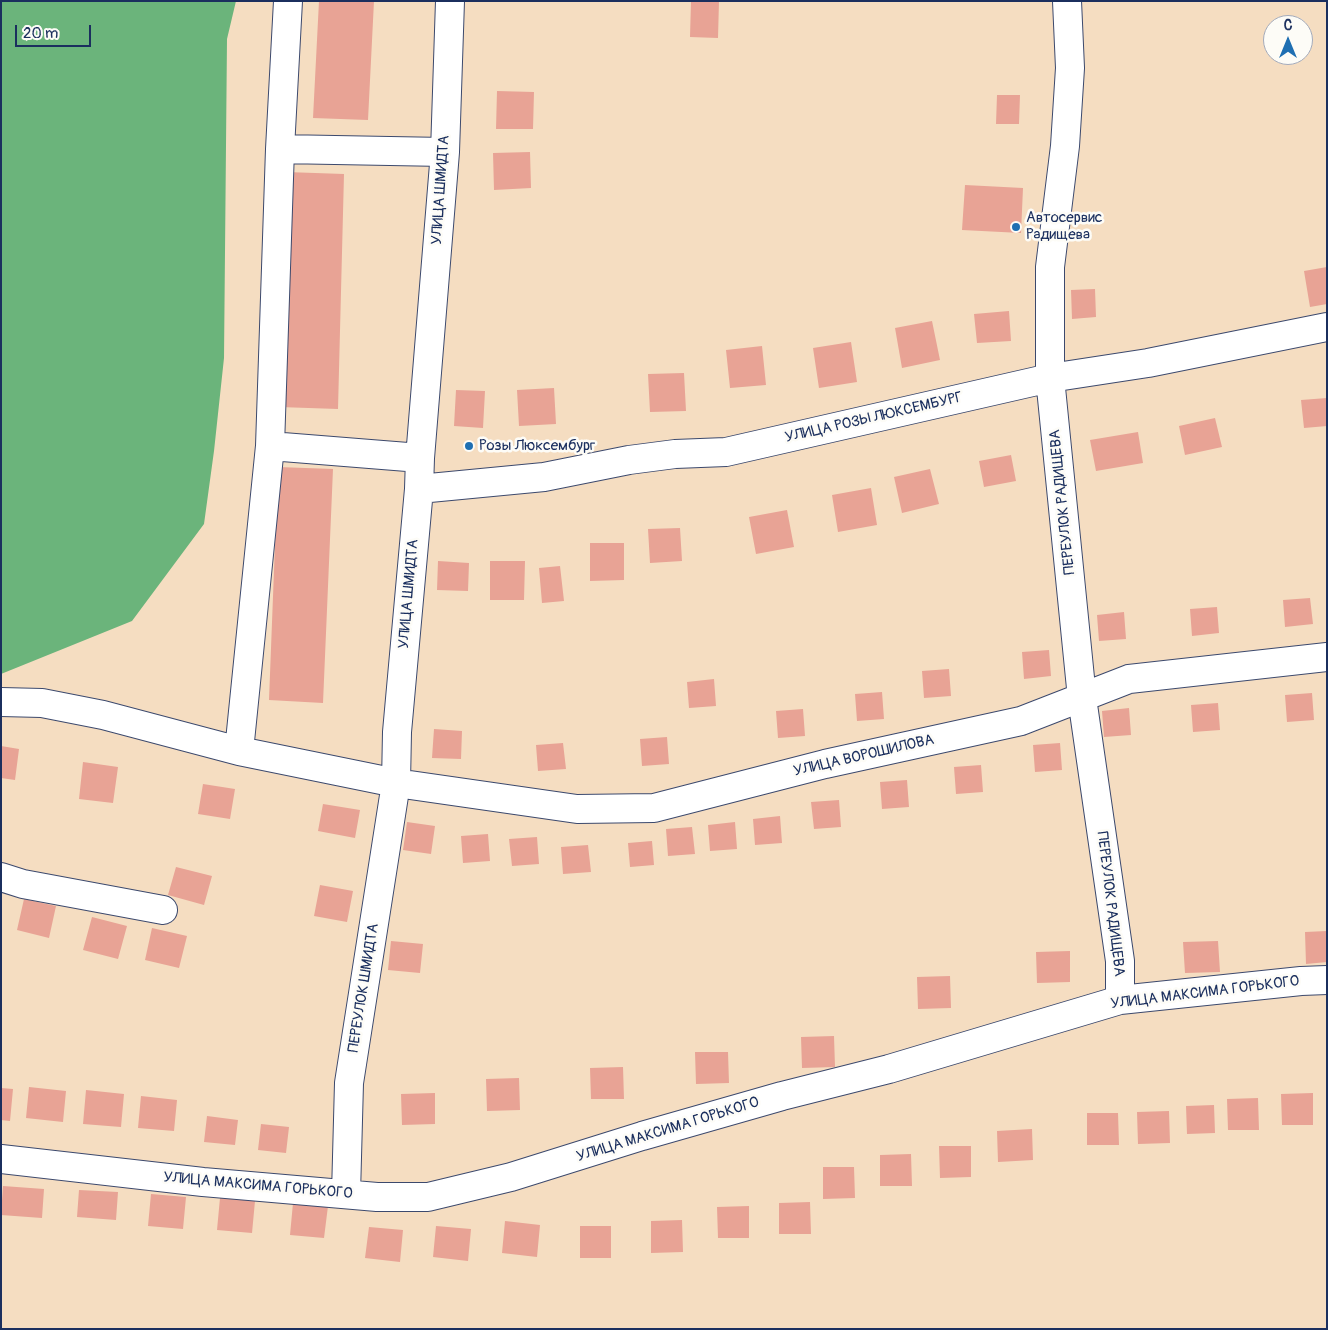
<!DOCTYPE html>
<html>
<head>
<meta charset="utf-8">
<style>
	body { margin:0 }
	#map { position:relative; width:1328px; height:1330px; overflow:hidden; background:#f5ddc1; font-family:Pangolin,sans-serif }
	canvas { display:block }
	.frame { position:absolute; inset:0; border:2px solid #1b2f5e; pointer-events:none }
	.north { position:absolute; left:1263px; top:15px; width:50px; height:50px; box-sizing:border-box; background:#fdfcf7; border:1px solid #a3aaba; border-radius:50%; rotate:0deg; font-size:14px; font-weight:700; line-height:20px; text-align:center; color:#1b2f5e }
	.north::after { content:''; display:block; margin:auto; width:18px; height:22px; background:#1f6fb2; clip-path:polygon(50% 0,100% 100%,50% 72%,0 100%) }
	.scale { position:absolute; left:15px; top:25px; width:76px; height:22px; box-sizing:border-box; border:2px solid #1b2f5e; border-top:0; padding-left:6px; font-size:15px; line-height:18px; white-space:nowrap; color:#1b2f5e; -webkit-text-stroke:4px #fdfcf7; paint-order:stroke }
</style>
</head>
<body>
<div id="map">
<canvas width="1328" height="1330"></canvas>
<div class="frame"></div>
<div class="north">С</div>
<div class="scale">20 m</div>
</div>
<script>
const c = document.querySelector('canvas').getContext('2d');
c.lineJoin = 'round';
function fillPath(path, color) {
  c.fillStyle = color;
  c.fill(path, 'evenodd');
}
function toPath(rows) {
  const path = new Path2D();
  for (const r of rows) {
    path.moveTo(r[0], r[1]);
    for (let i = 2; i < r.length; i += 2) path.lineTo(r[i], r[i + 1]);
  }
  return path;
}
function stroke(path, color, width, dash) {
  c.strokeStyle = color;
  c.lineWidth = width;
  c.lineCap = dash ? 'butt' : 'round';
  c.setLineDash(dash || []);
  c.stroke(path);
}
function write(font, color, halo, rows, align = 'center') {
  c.font = font + ' Pangolin,sans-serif';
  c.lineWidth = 5;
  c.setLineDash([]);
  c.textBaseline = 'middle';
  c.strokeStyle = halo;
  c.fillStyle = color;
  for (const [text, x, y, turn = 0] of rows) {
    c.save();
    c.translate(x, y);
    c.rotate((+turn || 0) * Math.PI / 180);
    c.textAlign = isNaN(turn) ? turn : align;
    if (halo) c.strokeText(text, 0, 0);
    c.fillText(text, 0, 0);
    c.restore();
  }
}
fillPath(toPath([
	[1,1,236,1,227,39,224,358,214,451,204,524,132,621,1,674]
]), '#6bb47b');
fillPath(toPath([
	[319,1,374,1,368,120,313,118],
	[691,1,719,1,718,38,690,37],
	[497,91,534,92,533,129,496,129],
	[997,95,1020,95,1019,124,996,124],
	[530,152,531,188,494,190,493,153],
	[286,172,344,174,338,409,279,407],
	[965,185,1023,188,1021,233,962,230],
	[1327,267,1327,304,1310,307,1304,271],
	[1095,289,1096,317,1072,319,1071,290],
	[1009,311,1011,341,977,343,974,314],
	[932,321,940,360,902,368,895,328],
	[851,342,857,382,819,388,813,348],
	[762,346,766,385,730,388,726,350],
	[684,373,686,411,650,412,648,374],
	[554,388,556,424,519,426,517,390],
	[456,390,485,391,483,428,454,426],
	[1327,398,1327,426,1304,428,1301,400],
	[1215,418,1222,447,1185,455,1179,426],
	[1138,432,1143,463,1096,471,1090,440],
	[1011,455,1016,481,984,487,979,461],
	[278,467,333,469,323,703,269,700],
	[930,469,939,504,902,513,894,477],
	[871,488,877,525,838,532,832,495],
	[787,510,794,547,756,554,749,517],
	[680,528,682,561,650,563,648,529],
	[590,543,624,543,624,580,590,581],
	[438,561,469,563,468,591,437,590],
	[490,561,525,561,524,600,490,600],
	[560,566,564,601,542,603,539,568],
	[1310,598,1313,624,1285,627,1283,600],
	[1217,607,1219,633,1192,636,1190,609],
	[1124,612,1126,639,1099,641,1097,615],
	[1049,650,1051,676,1024,679,1022,652],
	[949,669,951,696,924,698,922,671],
	[714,679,716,706,689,708,687,682],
	[882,692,884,719,857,721,855,694],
	[1312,693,1314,720,1287,722,1285,695],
	[1218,703,1220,730,1193,732,1191,705],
	[1129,708,1131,735,1104,737,1102,711],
	[803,709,805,736,778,738,776,711],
	[434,729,462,731,461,759,432,758],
	[667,737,669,764,642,766,640,739],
	[563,743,566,769,538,771,536,745],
	[1060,743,1062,770,1035,772,1033,745],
	[1,746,19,749,15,780,1,778],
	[83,762,118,767,113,803,79,799],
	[981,765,983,792,956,794,954,767],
	[907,780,909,807,882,809,880,782],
	[203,784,235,789,230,819,198,814],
	[839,800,841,827,814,829,811,802],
	[323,804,360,810,355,838,318,831],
	[780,816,782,843,755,845,753,819],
	[407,822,435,826,431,854,403,850],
	[735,822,737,849,710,851,708,825],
	[692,827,695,854,668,856,666,829],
	[488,834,490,861,463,863,461,836],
	[537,837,539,864,512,866,509,839],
	[652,841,654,865,630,867,628,843],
	[588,845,591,872,563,874,561,847],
	[176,867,212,876,204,905,168,895],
	[320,885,353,891,347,922,314,916],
	[24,899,56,906,49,938,17,930],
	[92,917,127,926,118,959,83,950],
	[152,928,187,936,179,968,145,960],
	[1327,931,1327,962,1306,964,1305,932],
	[391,941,423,944,420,973,388,970],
	[1218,941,1220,972,1185,973,1183,942],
	[1070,951,1070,982,1037,983,1036,952],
	[950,976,951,1008,918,1009,917,977],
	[834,1036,835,1067,802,1068,801,1037],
	[695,1052,728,1052,729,1083,696,1084],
	[623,1067,624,1099,591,1099,590,1068],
	[519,1078,520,1110,487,1111,486,1079],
	[29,1087,66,1091,63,1122,26,1118],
	[1,1088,13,1089,10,1121,1,1120],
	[86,1090,124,1094,121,1127,83,1124],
	[435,1093,435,1124,402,1125,401,1094],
	[1313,1093,1313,1125,1282,1125,1281,1094],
	[141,1096,177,1100,174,1131,138,1128],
	[1258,1098,1259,1130,1228,1130,1227,1099],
	[1214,1105,1215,1133,1187,1134,1186,1106],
	[1169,1111,1170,1143,1138,1144,1137,1112],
	[1087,1113,1118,1113,1119,1145,1087,1145],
	[207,1116,238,1120,235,1145,204,1142],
	[261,1124,289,1127,286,1153,258,1150],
	[1032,1129,1033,1160,998,1162,997,1131],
	[939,1146,971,1146,971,1177,940,1178],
	[911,1154,912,1186,880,1186,880,1155],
	[823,1167,854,1167,855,1198,823,1199],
	[3,1186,44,1189,42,1218,1,1215],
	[79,1190,118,1192,116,1220,77,1217],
	[151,1194,186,1197,183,1229,148,1226],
	[220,1198,255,1201,252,1233,217,1230],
	[810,1202,811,1234,779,1234,779,1203],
	[293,1203,328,1206,324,1238,290,1235],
	[749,1206,749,1238,718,1238,717,1207],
	[682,1220,683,1252,651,1253,651,1221],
	[505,1221,540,1225,537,1257,502,1253],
	[436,1226,471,1229,468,1261,433,1257],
	[580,1226,611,1226,611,1258,580,1258],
	[369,1227,403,1230,400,1262,365,1258]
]), '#e8a395');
const minor = toPath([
	[1067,1,1070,68,1065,146,1050,267,1050,378,1082,698,1120,961,1120,1000],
	[280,149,445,152],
	[270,446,420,458],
	[419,489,544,477,629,460,675,454,726,452,1050,378,1148,363,1327,327],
	[1,702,42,703,103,715,239,751,396,783,577,809,654,808,825,764,1021,721,1129,679,1327,657],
	[239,751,270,446,280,149,288,1],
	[1,877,23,884,163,910],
	[1,1159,203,1182,377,1197,428,1197,511,1177,642,1136,782,1096,889,1069,1120,1000,1301,981,1327,980],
	[346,1194,349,1083,396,783,397,732,419,489,420,458,445,152,450,1]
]);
stroke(minor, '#3c496d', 30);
stroke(minor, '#fff', 28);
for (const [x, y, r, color] of [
	[1016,227,5,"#1f6fb2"],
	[469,446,5,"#1f6fb2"]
]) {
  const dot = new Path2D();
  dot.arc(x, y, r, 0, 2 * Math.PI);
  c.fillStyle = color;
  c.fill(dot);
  stroke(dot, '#fdfcf7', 2);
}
write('15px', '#1b2f5e', '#fdfcf7', [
	["УЛИЦА ШМИДТА",441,190,-86],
	["УЛИЦА РОЗЫ ЛЮКСЕМБУРГ",874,418,-13],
	["ПЕРЕУЛОК РАДИЩЕВА",1063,502,-96],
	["УЛИЦА ШМИДТА",409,594,-85],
	["УЛИЦА ВОРОШИЛОВА",864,756,-13],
	["ПЕРЕУЛОК РАДИЩЕВА",1110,904,83],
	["ПЕРЕУЛОК ШМИДТА",364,988,-81],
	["УЛИЦА МАКСИМА ГОРЬКОГО",1205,993,-7],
	["УЛИЦА МАКСИМА ГОРЬКОГО",668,1130,-17],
	["УЛИЦА МАКСИМА ГОРЬКОГО",258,1186,5]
]);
write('15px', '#1b2f5e', '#fdfcf7', [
	["Автосервис",1026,218],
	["Радищева",1026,235],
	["Розы Люксембург",479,446]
], 'left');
</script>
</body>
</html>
